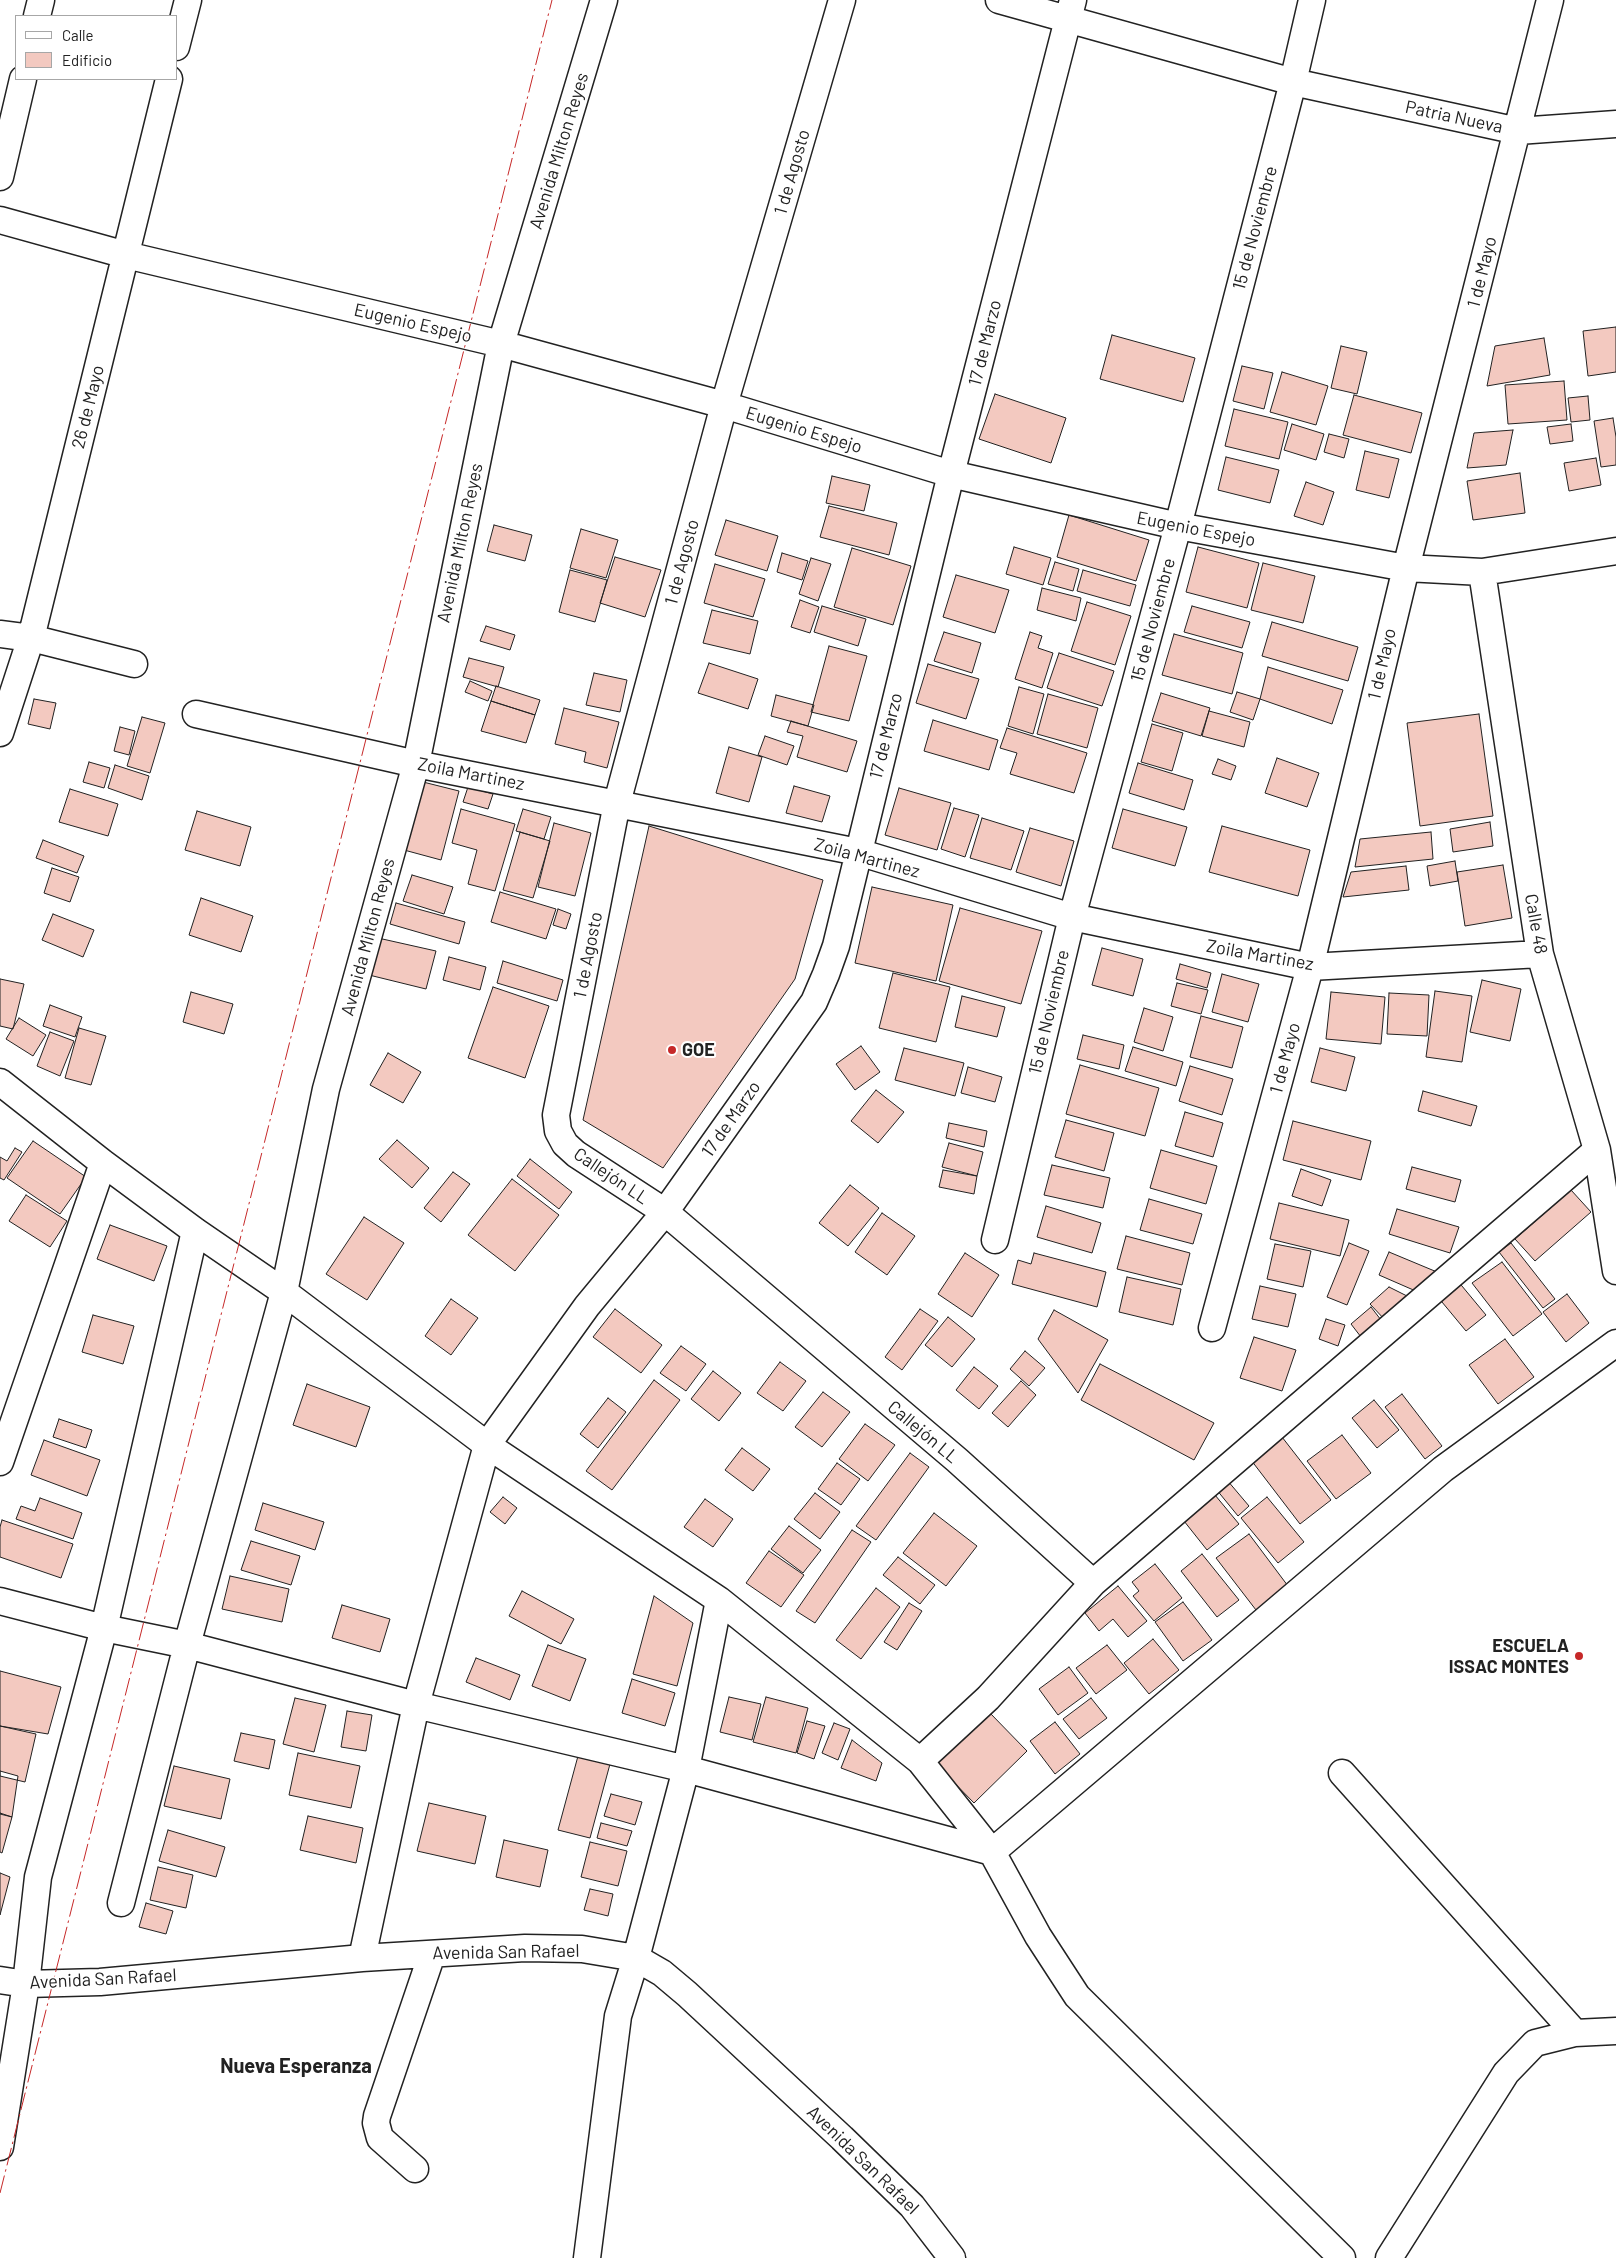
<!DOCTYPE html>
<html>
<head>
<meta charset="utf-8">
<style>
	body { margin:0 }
	#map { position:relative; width:1616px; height:2258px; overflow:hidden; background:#fff; font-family:Barlow,sans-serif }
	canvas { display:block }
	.legend { position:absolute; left:15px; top:15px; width:162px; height:65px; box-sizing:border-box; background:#fff; border:1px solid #a7a7a7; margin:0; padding:6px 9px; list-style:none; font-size:15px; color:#222 }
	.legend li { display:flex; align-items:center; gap:10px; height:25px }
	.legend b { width:25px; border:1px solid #a7a7a7 }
</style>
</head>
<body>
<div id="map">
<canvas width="1616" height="2258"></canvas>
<ul class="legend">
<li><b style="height:6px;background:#fff"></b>Calle</li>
<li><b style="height:14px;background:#f3c9c0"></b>Edificio</li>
</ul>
</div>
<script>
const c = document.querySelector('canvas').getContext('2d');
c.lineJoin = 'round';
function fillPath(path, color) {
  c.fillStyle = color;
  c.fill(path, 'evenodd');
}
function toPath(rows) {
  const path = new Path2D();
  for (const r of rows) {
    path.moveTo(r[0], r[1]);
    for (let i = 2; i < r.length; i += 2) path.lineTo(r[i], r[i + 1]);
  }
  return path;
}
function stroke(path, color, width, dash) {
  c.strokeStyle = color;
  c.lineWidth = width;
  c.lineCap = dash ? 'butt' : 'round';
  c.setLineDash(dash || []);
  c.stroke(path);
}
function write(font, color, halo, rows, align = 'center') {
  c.font = font + ' Barlow,sans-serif';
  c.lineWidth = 4;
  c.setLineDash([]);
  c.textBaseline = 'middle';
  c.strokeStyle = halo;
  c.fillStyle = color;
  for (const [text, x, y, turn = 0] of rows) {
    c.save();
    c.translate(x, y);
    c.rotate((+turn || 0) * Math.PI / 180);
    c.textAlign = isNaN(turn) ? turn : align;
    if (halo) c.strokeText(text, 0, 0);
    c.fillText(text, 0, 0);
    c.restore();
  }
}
const building = toPath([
	[1616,327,1616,372,1588,376,1583,331,1616,327],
	[1112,335,1195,358,1183,402,1100,379,1112,335],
	[1544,338,1550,375,1487,386,1495,346,1544,338],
	[1341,346,1367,352,1357,394,1331,388,1341,346],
	[1242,366,1273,373,1264,409,1233,401,1242,366],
	[1282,372,1328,386,1316,425,1270,412,1282,372],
	[1564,381,1567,420,1508,424,1505,385,1564,381],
	[995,394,1066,418,1051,463,979,439,995,394],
	[1354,395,1422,413,1411,453,1343,435,1354,395],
	[1588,396,1590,420,1571,422,1568,398,1588,396],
	[1234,409,1288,422,1279,459,1225,446,1234,409],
	[1613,418,1616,437,1616,465,1601,467,1594,421,1613,418],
	[1292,424,1324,434,1316,460,1284,450,1292,424],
	[1571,424,1573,441,1550,444,1547,427,1571,424],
	[1513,430,1506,465,1467,468,1474,433,1513,430],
	[1329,434,1349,439,1344,458,1324,452,1329,434],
	[1365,451,1399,459,1389,498,1356,490,1365,451],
	[1226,457,1279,470,1270,503,1218,490,1226,457],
	[1596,458,1601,485,1569,491,1564,463,1596,458],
	[1520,473,1525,513,1473,520,1467,481,1520,473],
	[832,476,870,485,864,511,826,503,832,476],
	[1306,482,1334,492,1323,525,1294,516,1306,482],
	[829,506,897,523,889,555,820,537,829,506],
	[1069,515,1149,540,1136,581,1057,557,1069,515],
	[726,520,778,536,767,571,715,555,726,520],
	[494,525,532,535,525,561,487,551,494,525],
	[581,529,618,540,606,578,570,568,581,529],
	[1014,547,1051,558,1043,585,1006,574,1014,547],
	[1198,547,1259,563,1247,608,1186,592,1198,547],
	[852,548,911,566,893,625,834,607,852,548],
	[782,553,808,561,802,580,777,572,782,553],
	[615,557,661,570,645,617,600,603,615,557],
	[811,558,831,564,818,601,799,594,811,558],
	[1055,562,1079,569,1073,591,1048,584,1055,562],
	[1263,563,1315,576,1303,623,1251,610,1263,563],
	[715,564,765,579,753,617,704,603,715,564],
	[570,570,607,580,595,622,559,612,570,570],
	[1083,570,1136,585,1130,606,1077,591,1083,570],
	[956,575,1009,590,995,633,943,617,956,575],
	[1042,588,1081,598,1076,621,1037,610,1042,588],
	[800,600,819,607,810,633,791,627,800,600],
	[1087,602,1131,616,1115,665,1071,651,1087,602],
	[822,606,866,619,858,646,814,632,822,606],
	[1192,606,1250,622,1242,648,1184,632,1192,606],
	[712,610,758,621,750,654,703,643,712,610],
	[1272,622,1358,647,1348,681,1262,656,1272,622],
	[486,626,515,635,510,650,480,641,486,626],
	[944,632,981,643,972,673,934,661,944,632],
	[1030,632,1042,636,1038,648,1053,653,1042,688,1015,679,1030,632],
	[1174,634,1243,653,1232,694,1162,675,1174,634],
	[829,646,867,656,849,721,811,712,829,646],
	[1059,653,1114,671,1102,706,1047,688,1059,653],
	[469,658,504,667,498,687,463,677,469,658],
	[709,663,758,679,748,709,698,693,709,663],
	[928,664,979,679,966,719,916,703,928,664],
	[1268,667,1343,690,1332,724,1260,699,1268,667],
	[594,673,627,680,620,712,586,705,594,673],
	[470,681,492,691,488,701,465,692,470,681],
	[496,686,540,700,535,715,491,701,496,686],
	[1019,687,1044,694,1033,734,1008,726,1019,687],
	[1237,692,1260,699,1253,720,1230,712,1237,692],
	[1161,693,1210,708,1201,736,1152,721,1161,693],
	[1048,694,1098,708,1087,748,1037,734,1048,694],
	[776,695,814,705,808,726,771,716,776,695],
	[34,699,56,703,50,729,28,724,34,699],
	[491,701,535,715,526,743,481,731,491,701],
	[564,708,619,722,607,768,584,762,586,752,555,744,564,708],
	[1209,711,1250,722,1244,747,1202,736,1209,711],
	[1479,714,1493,816,1420,826,1407,723,1479,714],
	[142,717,165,723,150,773,127,766,142,717],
	[933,720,998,740,989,770,924,751,933,720],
	[791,721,857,741,847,772,797,757,803,736,787,732,791,721],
	[1152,724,1183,733,1172,771,1141,762,1152,724],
	[120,727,135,731,129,755,114,751,120,727],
	[1007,728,1087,753,1074,793,1010,774,1017,753,1000,748,1007,728],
	[765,736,794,746,787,765,758,755,765,736],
	[729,747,762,757,749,802,716,793,729,747],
	[1277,758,1319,773,1307,807,1265,793,1277,758],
	[1218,759,1236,766,1231,780,1212,774,1218,759],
	[89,762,110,768,104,788,83,782,89,762],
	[1138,763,1193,780,1184,810,1129,793,1138,763],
	[115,765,149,776,142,800,108,788,115,765],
	[423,782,459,791,441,860,404,850,423,782],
	[794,786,830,796,822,822,786,813,794,786],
	[468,787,493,794,488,809,463,802,468,787],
	[899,788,951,803,937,850,885,835,899,788],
	[70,789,118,804,108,836,59,822,70,789],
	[954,808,979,815,965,857,941,849,954,808],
	[461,809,515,824,495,891,468,884,477,850,452,843,461,809],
	[523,809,551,817,544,839,516,831,523,809],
	[1123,809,1187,827,1175,866,1112,848,1123,809],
	[197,811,251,827,240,866,185,850,197,811],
	[982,818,1024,831,1011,870,970,858,982,818],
	[1490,822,1493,846,1453,852,1450,829,1490,822],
	[554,823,591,833,575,896,538,887,554,823],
	[649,826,823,880,795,979,663,1168,583,1120,649,826],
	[1222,826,1310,850,1298,896,1209,872,1222,826],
	[1030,828,1074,841,1061,886,1016,872,1030,828],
	[520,832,550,841,533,898,503,890,520,832],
	[1431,832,1433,859,1355,867,1360,839,1431,832],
	[43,840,84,856,77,873,36,858,43,840],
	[1455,861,1458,881,1430,886,1427,866,1455,861],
	[1503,865,1512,918,1465,926,1457,872,1503,865],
	[1406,866,1409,890,1343,897,1351,872,1406,866],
	[52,868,79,877,70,902,44,893,52,868],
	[412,875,453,887,444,914,403,901,412,875],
	[872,887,953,905,936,981,855,963,872,887],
	[500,892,556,909,546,939,491,922,500,892],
	[201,898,253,916,241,952,189,935,201,898],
	[396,903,465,922,459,944,390,924,396,903],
	[960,908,1042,931,1021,1004,939,981,960,908],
	[558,909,571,914,566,929,553,925,558,909],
	[53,914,94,930,83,957,42,940,53,914],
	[378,938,436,951,426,989,369,975,378,938],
	[1102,948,1143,959,1133,996,1092,985,1102,948],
	[449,957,486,967,480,990,443,980,449,957],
	[503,961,563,980,557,1001,497,983,503,961],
	[1180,964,1211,973,1207,988,1176,979,1180,964],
	[893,973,950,987,936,1042,879,1028,893,973],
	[1222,974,1259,984,1248,1022,1212,1012,1222,974],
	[0,979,24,984,13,1029,0,1026,0,979],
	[1482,980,1521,989,1510,1041,1470,1032,1482,980],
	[1177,983,1208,990,1201,1014,1171,1006,1177,983],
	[493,987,549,1006,525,1078,468,1058,493,987],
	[1435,991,1472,996,1462,1062,1426,1057,1435,991],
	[191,992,233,1004,224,1034,183,1022,191,992],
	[1331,992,1385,997,1381,1044,1326,1039,1331,992],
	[1389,993,1429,995,1427,1036,1387,1034,1389,993],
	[962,996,1005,1007,997,1037,955,1027,962,996],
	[50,1005,82,1017,75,1037,43,1026,50,1005],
	[1144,1008,1173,1017,1163,1051,1134,1042,1144,1008],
	[1201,1016,1243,1027,1232,1068,1190,1057,1201,1016],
	[19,1018,46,1035,33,1056,6,1039,19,1018],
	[79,1028,106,1036,91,1085,65,1078,79,1028],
	[50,1032,74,1041,60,1076,37,1066,50,1032],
	[1083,1035,1124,1045,1119,1069,1077,1059,1083,1035],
	[861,1046,880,1072,855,1090,836,1064,861,1046],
	[1133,1047,1183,1062,1176,1086,1125,1071,1133,1047],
	[904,1048,964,1063,955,1096,895,1080,904,1048],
	[1320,1048,1355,1057,1346,1091,1311,1082,1320,1048],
	[388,1053,421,1072,403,1103,370,1085,388,1053],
	[1080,1065,1159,1088,1145,1136,1066,1114,1080,1065],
	[1190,1066,1233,1079,1222,1115,1179,1101,1190,1066],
	[968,1067,1002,1077,995,1102,961,1093,968,1067],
	[876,1090,904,1112,878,1143,851,1121,876,1090],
	[1423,1091,1477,1106,1471,1126,1418,1111,1423,1091],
	[1185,1112,1223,1123,1213,1157,1175,1146,1185,1112],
	[1066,1120,1114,1133,1104,1171,1055,1157,1066,1120],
	[1293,1121,1371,1141,1361,1180,1283,1160,1293,1121],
	[949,1123,987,1131,984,1147,946,1138,949,1123],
	[397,1140,429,1168,412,1188,379,1159,397,1140],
	[33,1141,86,1177,60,1214,7,1178,33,1141],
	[949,1143,983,1152,977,1176,942,1167,949,1143],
	[15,1148,22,1152,4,1180,0,1178,0,1157,7,1161,15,1148],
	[1161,1150,1217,1166,1206,1204,1150,1188,1161,1150],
	[530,1159,572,1192,559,1209,517,1176,530,1159],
	[1052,1165,1110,1178,1103,1208,1044,1195,1052,1165],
	[1412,1167,1461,1180,1455,1202,1406,1189,1412,1167],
	[1301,1169,1331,1180,1322,1206,1292,1196,1301,1169],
	[943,1170,977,1176,974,1194,939,1187,943,1170],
	[453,1172,470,1184,441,1222,424,1208,453,1172],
	[512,1179,559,1215,515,1271,468,1235,512,1179],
	[850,1185,879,1208,848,1246,819,1223,850,1185],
	[1571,1190,1591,1212,1535,1261,1515,1239,1571,1190],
	[26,1195,67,1221,50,1247,9,1221,26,1195],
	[1149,1199,1202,1214,1193,1244,1140,1230,1149,1199],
	[1279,1203,1349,1220,1340,1256,1270,1239,1279,1203],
	[1046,1206,1101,1223,1092,1253,1037,1237,1046,1206],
	[1397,1209,1459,1227,1450,1253,1389,1234,1397,1209],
	[882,1213,915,1236,887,1275,855,1252,882,1213],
	[364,1217,404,1243,367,1300,326,1274,364,1217],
	[110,1225,167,1246,154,1281,97,1259,110,1225],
	[1126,1236,1190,1253,1182,1285,1117,1269,1126,1236],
	[1349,1243,1369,1251,1347,1305,1327,1297,1349,1243],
	[1511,1243,1555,1299,1543,1308,1499,1252,1511,1243],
	[1275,1244,1311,1251,1303,1287,1267,1279,1275,1244],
	[1389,1252,1437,1272,1418,1292,1379,1275,1389,1252],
	[965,1253,999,1275,972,1317,938,1294,965,1253],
	[1034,1253,1106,1272,1097,1307,1012,1284,1018,1260,1031,1264,1034,1253],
	[1502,1262,1542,1314,1513,1336,1472,1283,1502,1262],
	[1127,1277,1181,1289,1173,1325,1119,1312,1127,1277],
	[1457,1280,1486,1315,1466,1331,1437,1296,1457,1280],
	[1260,1286,1296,1294,1288,1327,1252,1319,1260,1286],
	[1389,1287,1411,1298,1386,1321,1370,1304,1389,1287],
	[1567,1294,1589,1323,1566,1342,1543,1312,1567,1294],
	[451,1299,478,1318,451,1355,425,1336,451,1299],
	[1371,1307,1381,1320,1361,1337,1351,1324,1371,1307],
	[615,1309,662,1345,641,1373,593,1337,615,1309],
	[920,1309,938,1321,902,1370,885,1357,920,1309],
	[1054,1310,1108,1340,1078,1393,1038,1339,1054,1310],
	[93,1315,134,1326,123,1364,82,1352,93,1315],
	[948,1317,975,1339,952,1367,925,1345,948,1317],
	[1326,1319,1345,1325,1338,1346,1319,1339,1326,1319],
	[1254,1337,1296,1350,1282,1391,1240,1378,1254,1337],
	[1505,1339,1534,1377,1498,1404,1469,1365,1505,1339],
	[681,1346,706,1364,686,1391,660,1373,681,1346],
	[1025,1351,1045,1368,1029,1386,1010,1369,1025,1351],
	[780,1362,806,1381,783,1411,757,1393,780,1362],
	[1100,1364,1214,1423,1194,1460,1081,1400,1100,1364],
	[974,1367,998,1386,979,1409,956,1390,974,1367],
	[713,1371,741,1393,719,1421,691,1399,713,1371],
	[654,1380,680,1400,612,1490,586,1471,654,1380],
	[1021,1381,1036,1395,1008,1427,992,1413,1021,1381],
	[307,1384,370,1407,356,1447,293,1425,307,1384],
	[823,1392,850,1412,822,1447,795,1427,823,1392],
	[1402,1394,1442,1446,1425,1459,1385,1407,1402,1394],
	[608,1398,626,1412,598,1448,580,1434,608,1398],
	[1374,1400,1399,1430,1377,1448,1352,1418,1374,1400],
	[59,1419,92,1430,86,1448,53,1437,59,1419],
	[865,1424,895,1445,868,1481,839,1459,865,1424],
	[1342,1435,1371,1473,1336,1499,1307,1461,1342,1435],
	[1282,1437,1331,1500,1300,1524,1251,1460,1282,1437],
	[44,1440,100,1460,87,1496,31,1475,44,1440],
	[742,1448,770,1469,753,1491,725,1470,742,1448],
	[910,1453,929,1467,876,1540,856,1526,910,1453],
	[837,1463,860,1479,841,1505,818,1489,837,1463],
	[1227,1480,1249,1506,1238,1516,1216,1489,1227,1480],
	[815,1493,840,1512,820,1539,794,1519,815,1493],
	[1215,1495,1239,1524,1207,1550,1184,1521,1215,1495],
	[503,1497,517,1508,505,1524,490,1512,503,1497],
	[1267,1497,1304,1542,1278,1563,1241,1518,1267,1497],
	[40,1498,82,1513,73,1539,16,1519,21,1506,35,1511,40,1498],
	[705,1499,733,1519,713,1547,684,1527,705,1499],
	[263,1503,324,1522,315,1550,255,1530,263,1503],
	[934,1513,977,1546,946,1586,903,1553,934,1513],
	[2,1520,73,1544,61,1578,0,1557,0,1527,2,1520],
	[789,1526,821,1550,803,1573,771,1549,789,1526],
	[852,1530,871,1542,815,1623,796,1611,852,1530],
	[1249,1534,1288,1586,1256,1610,1216,1558,1249,1534],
	[251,1541,300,1556,291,1585,241,1570,251,1541],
	[769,1551,804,1575,781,1607,746,1583,769,1551],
	[1202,1554,1239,1600,1217,1617,1181,1571,1202,1554],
	[898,1557,935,1585,920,1604,883,1575,898,1557],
	[1155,1564,1182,1598,1154,1621,1133,1596,1139,1591,1132,1582,1155,1564],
	[230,1576,289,1589,282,1622,222,1609,230,1576],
	[1118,1586,1147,1621,1128,1637,1113,1619,1099,1631,1085,1613,1118,1586],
	[876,1588,900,1607,861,1659,836,1640,876,1588],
	[522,1591,574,1619,561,1644,509,1616,522,1591],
	[654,1596,693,1623,677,1686,633,1674,654,1596],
	[1183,1602,1212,1640,1183,1661,1155,1622,1183,1602],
	[909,1603,922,1611,897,1650,884,1642,909,1603],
	[342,1605,390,1619,380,1652,332,1638,342,1605],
	[1153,1639,1179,1670,1149,1694,1124,1663,1153,1639],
	[548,1645,586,1659,570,1701,532,1686,548,1645],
	[1107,1645,1127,1670,1096,1694,1076,1668,1107,1645],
	[476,1658,520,1675,510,1700,466,1682,476,1658],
	[1069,1667,1088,1693,1058,1715,1039,1689,1069,1667],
	[0,1671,61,1687,48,1734,0,1726,0,1671],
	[632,1679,675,1693,665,1726,622,1713,632,1679],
	[729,1697,761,1704,752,1740,720,1732,729,1697],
	[766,1697,808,1708,796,1753,753,1742,766,1697],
	[295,1698,326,1705,314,1752,283,1744,295,1698],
	[1091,1698,1107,1718,1079,1739,1063,1719,1091,1698],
	[347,1711,372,1715,366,1751,341,1747,347,1711],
	[989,1712,1027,1751,974,1803,936,1764,989,1712],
	[807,1721,825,1726,814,1759,797,1753,807,1721],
	[1055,1722,1080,1754,1055,1774,1030,1741,1055,1722],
	[834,1723,850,1729,838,1760,822,1753,834,1723],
	[0,1726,36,1734,25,1782,0,1776,0,1726],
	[241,1733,275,1740,269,1769,234,1761,241,1733],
	[852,1740,882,1763,876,1781,841,1768,852,1740],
	[298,1753,360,1766,351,1808,289,1795,298,1753],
	[578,1756,610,1764,590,1838,558,1830,578,1756],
	[174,1766,230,1779,221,1819,164,1806,174,1766],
	[0,1771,18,1776,12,1817,0,1814,0,1771],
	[611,1794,642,1802,635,1825,604,1816,611,1794],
	[429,1803,486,1816,475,1864,417,1851,429,1803],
	[0,1813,12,1817,2,1853,0,1852,0,1813],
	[308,1816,363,1828,356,1863,300,1850,308,1816],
	[601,1823,632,1831,627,1846,597,1838,601,1823],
	[168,1830,225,1847,216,1877,159,1861,168,1830],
	[504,1840,548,1850,540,1887,496,1877,504,1840],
	[590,1842,627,1851,618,1886,581,1877,590,1842],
	[158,1867,193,1875,186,1908,150,1900,158,1867],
	[0,1873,10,1877,0,1915,0,1873],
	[590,1889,613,1894,608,1916,584,1910,590,1889],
	[146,1903,173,1911,166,1934,139,1927,146,1903]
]);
fillPath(building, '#f3c9c0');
stroke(building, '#222', 1);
const street = toPath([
	[842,0,724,405,617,803,556,1115,558,1131,565,1144,576,1154,665,1212,957,1460,1093,1583,988,1698,920,1761],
	[999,0,1293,82,1518,131,1616,124],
	[37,16,41,0],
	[176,47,188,0],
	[0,177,23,79],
	[0,220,126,255,501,344,724,405,951,474,1178,526,1406,568,1482,572,1616,551],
	[1482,572,1540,954,1597,1150,1616,1271],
	[0,634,31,638,134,664],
	[196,714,416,764,858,852,1072,917,1310,967,1540,954],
	[0,733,31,638,169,79],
	[0,1082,103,1163,195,1231,284,1292,487,1445,587,1306,665,1212,814,1002,826,974,836,946,951,474,1073,0],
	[995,1240,1072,917,1178,526,1293,82,1312,0],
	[1212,1328,1310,967,1406,568,1550,0],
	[0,1462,103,1163],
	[1093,1583,1597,1150],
	[0,1601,104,1628,187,1645,416,1705,362,1958],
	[1342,1773,1575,2033],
	[121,1903,187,1645,284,1292,326,1089,416,764,501,344,604,0],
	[0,1980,26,1984,100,1982,362,1958,525,1948,582,1949,636,1958,662,1973,687,1994,842,2138,912,2206,952,2258],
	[0,2147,26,1984,38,1877,104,1628,195,1231],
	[415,2169,380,2138,376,2123,377,2116,432,1954],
	[587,2258,618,2016,636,1958,686,1769,719,1600,920,1761,992,1852,686,1769,416,1705,487,1445,719,1600],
	[1342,2258,1077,1996,1038,1936,992,1852,1443,1469,1616,1343],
	[1389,2258,1506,2073,1535,2043,1575,2033,1616,2031]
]);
stroke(street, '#222', 29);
stroke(street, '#fff', 26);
stroke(toPath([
	[0,2193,552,0]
]), '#c62828', 1, [18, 4, 2.5, 4]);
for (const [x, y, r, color] of [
	[672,1050,5,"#c62828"],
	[1579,1656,5,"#c62828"]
]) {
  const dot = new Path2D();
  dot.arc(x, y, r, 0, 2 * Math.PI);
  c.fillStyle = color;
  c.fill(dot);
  stroke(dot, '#fff', 2);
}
write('18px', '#222', '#fff', [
	["Patria Nueva",1454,117,12],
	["Avenida Milton Reyes",559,151,-73],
	["1 de Agosto",792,172,-74],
	["15 de Noviembre",1255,228,-75],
	["1 de Mayo",1482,272,-76],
	["Eugenio Espejo",413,323,13],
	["17 de Marzo",985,343,-76],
	["26 de Mayo",88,407,-76],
	["Eugenio Espejo",804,430,17],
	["Eugenio Espejo",1196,529,11],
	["Avenida Milton Reyes",460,543,-78],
	["1 de Agosto",682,562,-75],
	["15 de Noviembre",1153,620,-75],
	["1 de Mayo",1382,664,-77],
	["17 de Marzo",886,736,-76],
	["Zoila Martinez",471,774,11],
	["Zoila Martinez",867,858,15],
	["Calle 48",1536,924,80],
	["Avenida Milton Reyes",368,937,-75],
	["1 de Agosto",588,955,-79],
	["Zoila Martinez",1260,955,10],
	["15 de Noviembre",1049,1012,-77],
	["1 de Mayo",1285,1058,-75],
	["17 de Marzo",731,1119,-55],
	["Callejón LL",611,1176,34],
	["Callejón LL",923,1432,40],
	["Avenida San Rafael",506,1952,-1],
	["Avenida San Rafael",103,1979,-3],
	["Avenida San Rafael",863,2160,44]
]);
write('bold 18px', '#222', '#fff', [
	["GOE",682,1050],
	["ESCUELA",1569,1646,"right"],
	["ISSAC MONTES",1569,1667,"right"]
], 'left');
write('bold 20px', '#222', '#fff', [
	["Nueva Esperanza",296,2066]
]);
</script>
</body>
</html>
